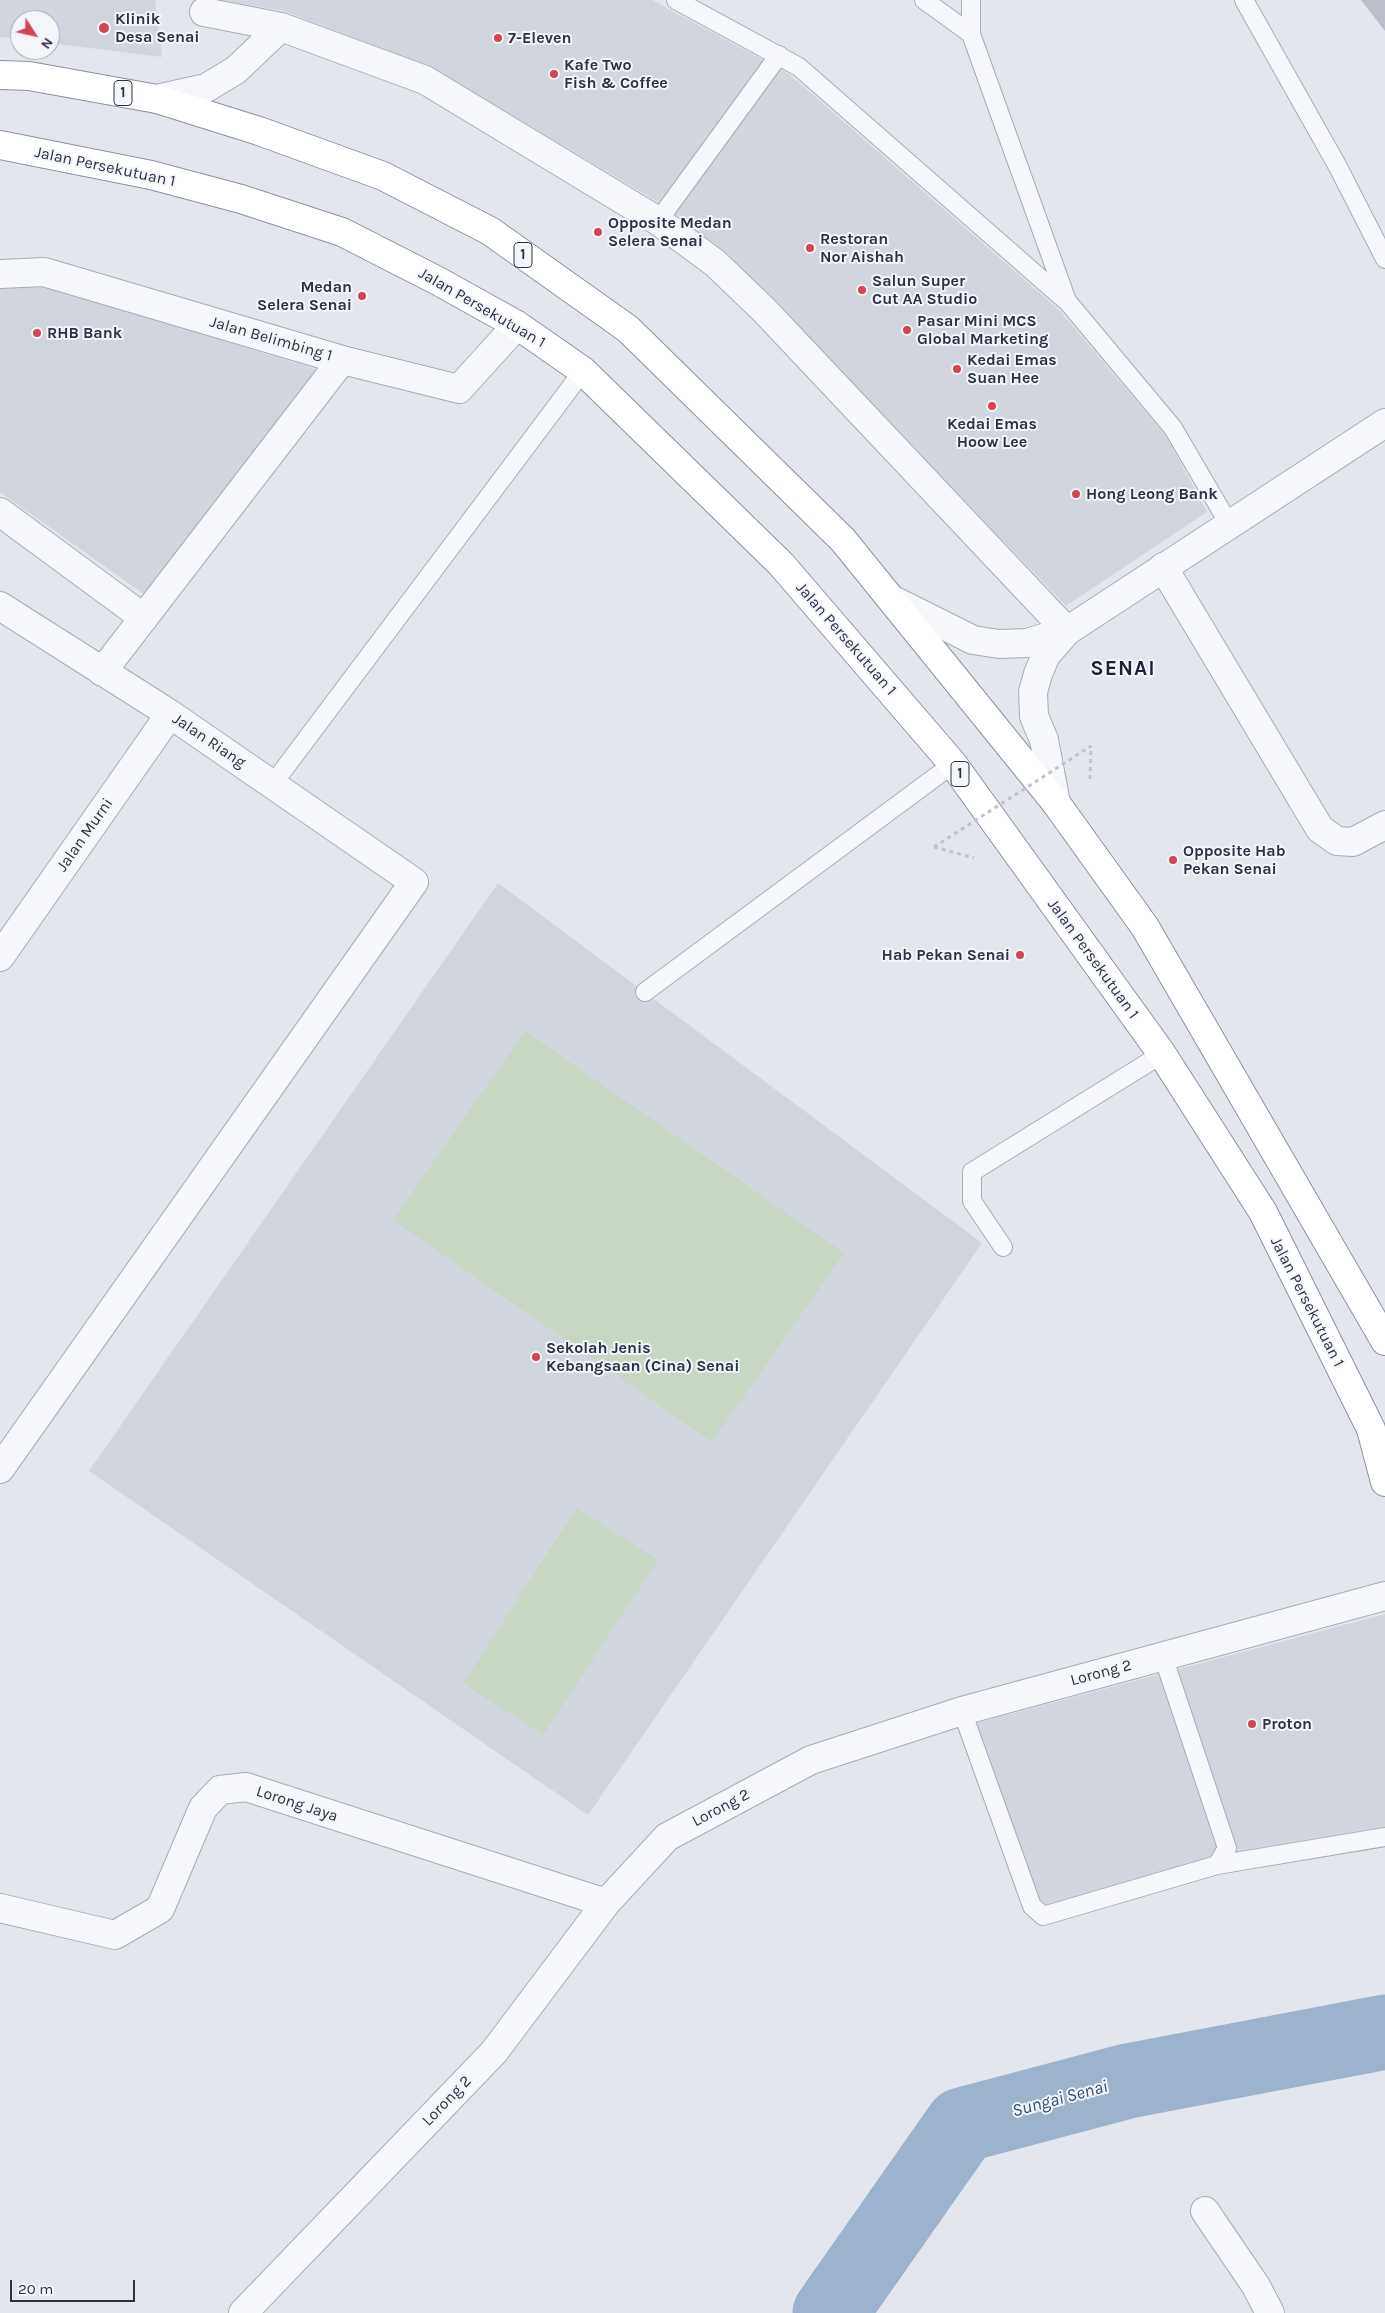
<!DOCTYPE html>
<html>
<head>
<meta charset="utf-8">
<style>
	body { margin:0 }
	#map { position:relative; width:1385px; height:2313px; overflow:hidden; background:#e3e6ec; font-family:Karla,sans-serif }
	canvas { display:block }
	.north { position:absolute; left:10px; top:10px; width:50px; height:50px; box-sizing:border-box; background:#f3f5f9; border:1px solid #a3a7b1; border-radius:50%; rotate:125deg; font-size:14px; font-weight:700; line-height:20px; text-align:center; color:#2a3245 }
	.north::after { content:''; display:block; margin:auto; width:18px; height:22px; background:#d64352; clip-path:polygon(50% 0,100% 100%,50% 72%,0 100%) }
	.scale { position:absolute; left:10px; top:2280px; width:125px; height:22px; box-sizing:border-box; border:2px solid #2a3245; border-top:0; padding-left:6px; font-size:15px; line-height:18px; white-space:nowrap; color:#2a3245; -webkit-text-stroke:4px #f3f5f9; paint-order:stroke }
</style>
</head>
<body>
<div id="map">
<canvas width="1385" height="2313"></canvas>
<div class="north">N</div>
<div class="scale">20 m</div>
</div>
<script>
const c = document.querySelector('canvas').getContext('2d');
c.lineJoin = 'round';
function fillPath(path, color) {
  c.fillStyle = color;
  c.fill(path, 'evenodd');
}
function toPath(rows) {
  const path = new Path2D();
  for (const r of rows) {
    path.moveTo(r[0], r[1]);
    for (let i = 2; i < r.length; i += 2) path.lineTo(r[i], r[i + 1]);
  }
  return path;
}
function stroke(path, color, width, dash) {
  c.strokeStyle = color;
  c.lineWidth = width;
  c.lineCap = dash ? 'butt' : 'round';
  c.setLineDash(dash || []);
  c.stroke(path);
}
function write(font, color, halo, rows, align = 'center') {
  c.font = font + ' Karla,sans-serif';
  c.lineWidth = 4;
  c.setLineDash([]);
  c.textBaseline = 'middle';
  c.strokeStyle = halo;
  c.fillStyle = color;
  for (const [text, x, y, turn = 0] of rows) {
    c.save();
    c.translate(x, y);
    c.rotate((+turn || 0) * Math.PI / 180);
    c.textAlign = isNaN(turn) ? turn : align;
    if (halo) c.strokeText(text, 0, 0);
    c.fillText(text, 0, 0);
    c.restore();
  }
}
fillPath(toPath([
	[0,0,155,0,162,57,50,43,50,20,20,20,20,39,0,37],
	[220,0,652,0,789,74,1059,310,1167,437,1207,512,1066,606,727,253,653,199,434,69,284,11],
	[45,286,319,370,145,595,0,492,0,289],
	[498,883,982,1243,588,1815,89,1471],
	[1385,1614,1385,1828,1210,1857,1047,1906,1039,1900,977,1723]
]), '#d1d5de');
fillPath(toPath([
	[525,1031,844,1253,712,1442,393,1220],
	[577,1508,658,1560,543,1735,463,1683]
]), '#c8d6c4');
stroke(toPath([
	[830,2313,962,2125,1128,2081,1385,2032]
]), '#9db2cd', 75);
fillPath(toPath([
	[1361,0,1385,0,1385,31]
]), '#babfca');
const service = toPath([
	[676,0,799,67,1064,299],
	[924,0,971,34,1067,301,1173,428,1229,524],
	[1244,0,1338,167,1385,259],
	[971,34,971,0],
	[658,221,779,55],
	[272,785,583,371],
	[645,992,953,764],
	[1003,1247,972,1201,972,1172,1162,1054],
	[1163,1656,1227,1848,1217,1865],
	[962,1711,1032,1906,1043,1916,1217,1865,1385,1837]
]);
const minor = toPath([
	[204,12,281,27,425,80,658,221,715,263,764,310,1067,631],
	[157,99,206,88,236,70,281,27],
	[0,274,44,272,342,360,459,389,517,325],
	[0,512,144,618],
	[1163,567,1320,829,1337,841,1353,842,1385,825],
	[0,606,170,714,414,882,0,1469],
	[102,672,342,360],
	[0,957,170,714],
	[0,1908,115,1935,160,1909,203,1808,220,1790,246,1787,606,1903],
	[1205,2211,1256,2286,1270,2313],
	[243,2313,494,2052,606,1903,667,1837,811,1760,962,1711,1385,1596]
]);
const tertiary = toPath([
	[893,600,973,640,999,644,1027,643,1067,631],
	[1056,803,1044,740,1034,716,1033,692,1038,674,1046,655,1067,631,1385,423]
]);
const trunk = toPath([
	[0,75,29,76,157,99,259,131,383,176,490,231,628,329,843,540,1056,803,1145,927,1385,1341],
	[0,145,151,175,241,199,342,232,438,281,517,325,583,371,781,564,953,764,1162,1054,1263,1212,1371,1429,1385,1482]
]);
stroke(service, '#a8acb7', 20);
stroke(minor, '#a8acb7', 30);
stroke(tertiary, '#a8acb7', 30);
stroke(trunk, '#8a92a4', 30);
stroke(toPath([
	[1090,779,1091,746],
	[934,847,974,858]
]), '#c1c4cb', 3, [4, 4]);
stroke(service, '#f6f7fa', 18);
stroke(minor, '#f6f7fa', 28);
stroke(tertiary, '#f6f7fa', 28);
stroke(trunk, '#fff', 28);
stroke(toPath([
	[934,847,1091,746]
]), '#c1c4cb', 3, [4, 4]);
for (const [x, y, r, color] of [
	[104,28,6,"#d64352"],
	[498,38,5,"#d64352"],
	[554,74,5,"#d64352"],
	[598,232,5,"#d64352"],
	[810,248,5,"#d64352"],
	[862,290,5,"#d64352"],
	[362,296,5,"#d64352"],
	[907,330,5,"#d64352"],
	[37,333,5,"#d64352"],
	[957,369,5,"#d64352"],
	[992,406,5,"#d64352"],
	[1076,494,5,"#d64352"],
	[1173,860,5,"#d64352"],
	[1020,955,5,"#d64352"],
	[536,1357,5,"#d64352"],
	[1252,1724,5,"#d64352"]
]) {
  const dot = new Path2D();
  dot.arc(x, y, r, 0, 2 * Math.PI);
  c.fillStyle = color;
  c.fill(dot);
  stroke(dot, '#f3f5f9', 2);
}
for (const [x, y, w] of [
	[123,93,18],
	[523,255,18],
	[960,774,18]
]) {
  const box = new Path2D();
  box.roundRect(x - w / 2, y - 12.5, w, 25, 4);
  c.fillStyle = '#f3f5f9';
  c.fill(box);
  stroke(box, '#2a3245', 1);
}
write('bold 15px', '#2a3245', null, [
	["1",123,93],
	["1",523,255],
	["1",960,774]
]);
write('bold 16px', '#2a3245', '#f3f5f9', [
	["Klinik",115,19],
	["Desa Senai",115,37],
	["7-Eleven",508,38],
	["Kafe Two",564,65],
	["Fish & Coffee",564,83],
	["Opposite Medan",608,223],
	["Selera Senai",608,241],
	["Restoran",820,239],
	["Nor Aishah",820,257],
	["Salun Super",872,281],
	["Cut AA Studio",872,299],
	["Medan",352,287,"right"],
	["Selera Senai",352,305,"right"],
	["Pasar Mini MCS",917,321],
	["Global Marketing",917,339],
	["RHB Bank",47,333],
	["Kedai Emas",967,360],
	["Suan Hee",967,378],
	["Kedai Emas",992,424,"center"],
	["Hoow Lee",992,442,"center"],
	["Hong Leong Bank",1086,494],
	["Opposite Hab",1183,851],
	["Pekan Senai",1183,869],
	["Hab Pekan Senai",1010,955,"right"],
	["Sekolah Jenis",546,1348],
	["Kebangsaan (Cina) Senai",546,1366],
	["Proton",1262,1724]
], 'left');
write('16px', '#2a3245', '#f3f5f9', [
	["Jalan Persekutuan 1",105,167,12],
	["Jalan Persekutuan 1",482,308,30],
	["Jalan Belimbing 1",271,339,16],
	["Jalan Persekutuan 1",846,639,49],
	["Jalan Riang",209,741,34],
	["Jalan Murni",85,835,-55],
	["Jalan Persekutuan 1",1093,959,54],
	["Jalan Persekutuan 1",1307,1302,63],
	["Lorong 2",1101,1673,-15],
	["Lorong Jaya",297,1804,18],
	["Lorong 2",721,1808,-28],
	["Lorong 2",447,2101,-46]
]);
write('italic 18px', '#314f7c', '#f3f5f9', [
	["Sungai Senai",1060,2099,-15]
]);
c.letterSpacing = '1px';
write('bold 21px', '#1c2336', '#f3f5f9', [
	["SENAI",1123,669]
]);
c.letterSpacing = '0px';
</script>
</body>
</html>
